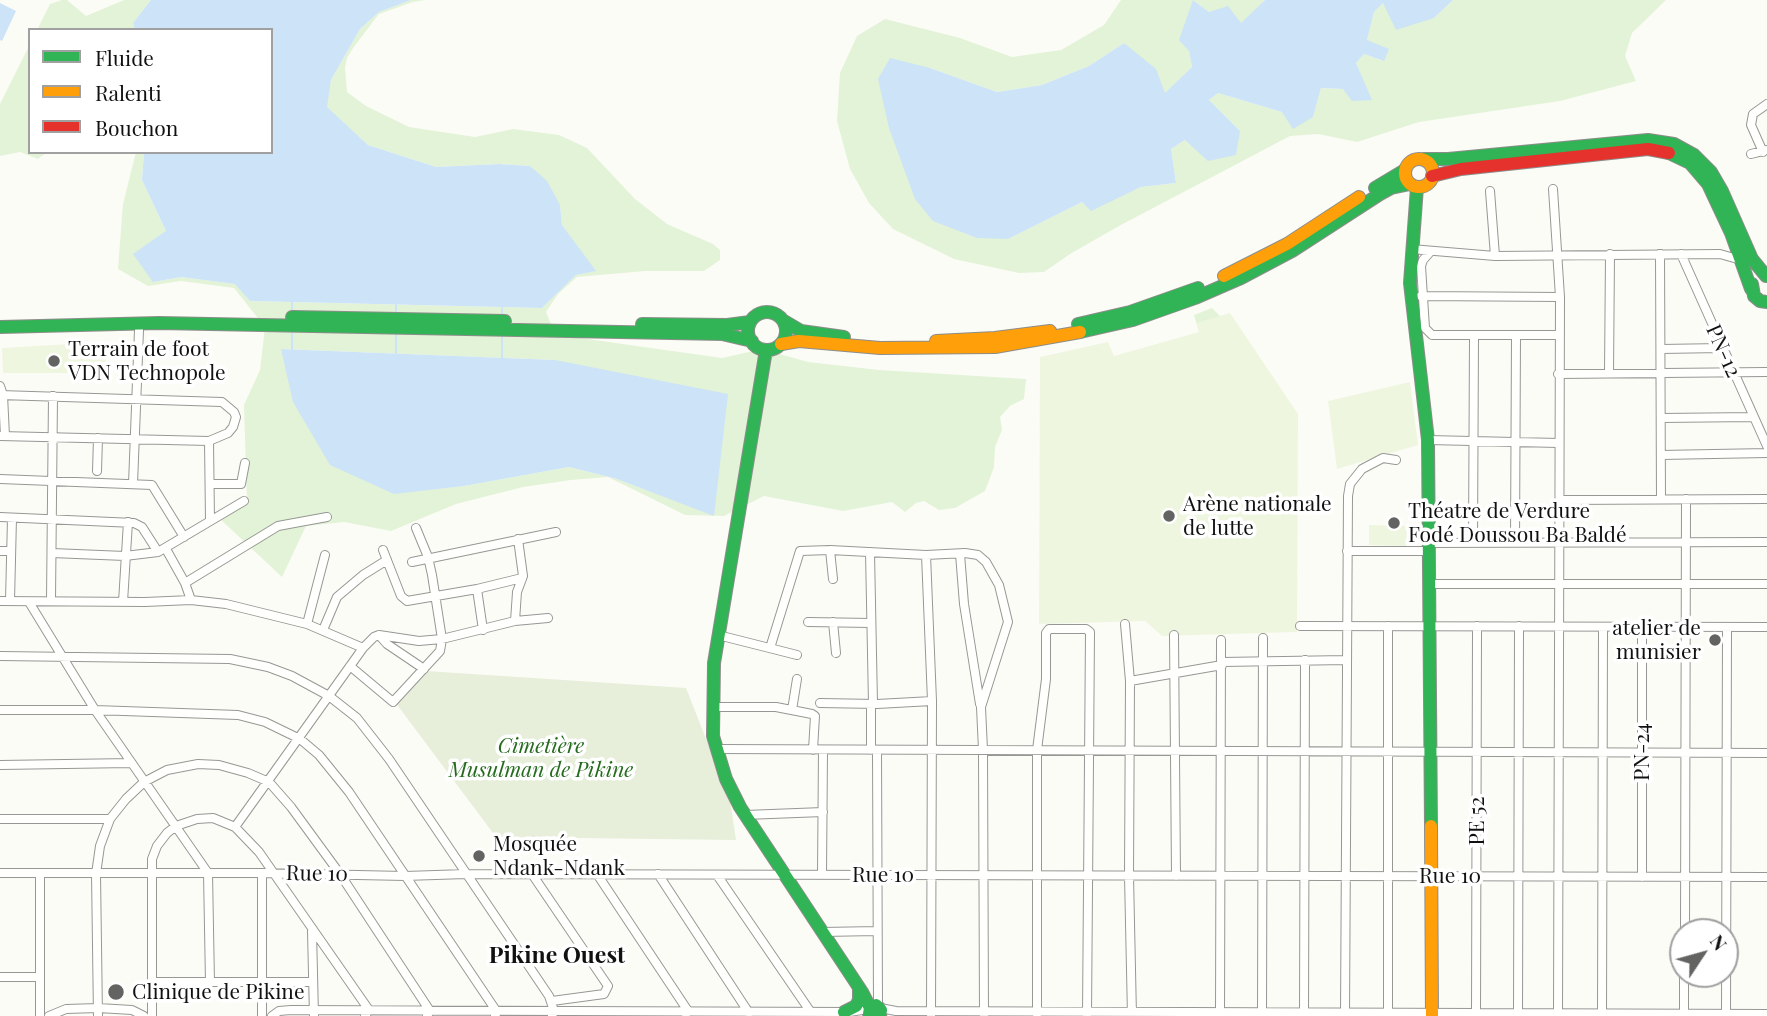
<!DOCTYPE html>
<html>
<head>
<meta charset="utf-8">
<style>
	body { margin:0 }
	#map { position:relative; width:1767px; height:1016px; overflow:hidden; background:#fcfcf7; font-family:"Playfair Display",serif }
	canvas { display:block }
	.legend { position:absolute; left:28px; top:28px; width:245px; height:126px; box-sizing:border-box; background:#fff; border:2px solid #a0a0a0; margin:0; padding:9px 12px; list-style:none; font-size:21px; color:#111 }
	.legend li { display:flex; align-items:center; gap:14px; height:35px }
	.legend b { width:35px; border:2px solid #a0a0a0 }
	.north { position:absolute; left:1669px; top:918px; width:70px; height:70px; box-sizing:border-box; background:#fff; border:2px solid #a0a0a0; border-radius:50%; rotate:54deg; font-size:19px; font-weight:700; line-height:28px; text-align:center; color:#111 }
	.north::after { content:''; display:block; margin:auto; width:24px; height:32px; background:#636362; clip-path:polygon(50% 0,100% 100%,50% 72%,0 100%) }
</style>
</head>
<body>
<div id="map">
<canvas width="1767" height="1016"></canvas>
<ul class="legend">
<li><b style="height:9px;background:#30b455"></b>Fluide</li>
<li><b style="height:9px;background:#ff9f0a"></b>Ralenti</li>
<li><b style="height:9px;background:#e5322d"></b>Bouchon</li>
</ul>
<div class="north">N</div>
</div>
<script>
const c = document.querySelector('canvas').getContext('2d');
c.lineJoin = 'round';
function fillPath(path, color) {
  c.fillStyle = color;
  c.fill(path, 'evenodd');
}
function toPath(rows) {
  const path = new Path2D();
  for (const r of rows) {
    if (r.length === 3) {
      path.moveTo(r[0] + r[2], r[1]);
      path.arc(r[0], r[1], r[2], 0, 2 * Math.PI);
      continue;
    }
    path.moveTo(r[0], r[1]);
    for (let i = 2; i < r.length; i += 2) path.lineTo(r[i], r[i + 1]);
  }
  return path;
}
function stroke(path, color, width, dash) {
  c.strokeStyle = color;
  c.lineWidth = width;
  c.lineCap = dash ? 'butt' : 'round';
  c.setLineDash(dash || []);
  c.stroke(path);
}
function write(font, color, halo, rows, align = 'center') {
  c.font = font + ' "Playfair Display",serif';
  c.lineWidth = 7;
  c.setLineDash([]);
  c.textBaseline = 'middle';
  c.strokeStyle = halo;
  c.fillStyle = color;
  for (const [text, x, y, turn = 0] of rows) {
    c.save();
    c.translate(x, y);
    c.rotate((+turn || 0) * Math.PI / 180);
    c.textAlign = isNaN(turn) ? turn : align;
    if (halo) c.strokeText(text, 0, 0);
    c.fillText(text, 0, 0);
    c.restore();
  }
}
fillPath(toPath([
	[62,0,67,0,86,16,124,0,151,0,133,23,135,30,37,30,50,4],
	[411,0,425,0,413,2,379,14,353,48,347,58,345,68,347,92,366,106,409,127,475,137,513,129,559,135,587,148,635,199,667,224,713,244,720,250,720,260,704,271,645,271,577,277,558,294,546,312,551,324,566,336,722,358,762,349,808,362,879,370,1026,379,1024,399,1010,406,1000,417,1002,430,995,447,994,467,985,491,955,508,939,510,924,501,916,503,905,512,892,502,843,511,764,496,724,516,685,515,608,477,571,480,523,487,456,504,391,531,344,522,306,526,282,577,219,518,247,504,244,405,260,370,265,327,234,288,181,281,148,286,118,269,123,204,136,152,144,152,142,180,166,231,153,282,181,277,236,284,250,301,542,308,576,275,595,271,562,225,560,205,530,166,499,164,436,167,368,145,326,107,331,80,360,29,379,12],
	[281,349,555,360,714,515,617,479,569,467,464,486,394,493],
	[1121,0,1193,0,1189,51,1192,67,1165,94,1124,43,1089,66,1042,85,997,92,930,68,1008,239,1082,202,1091,210,1141,187,1176,183,1171,149,1185,140,1240,131,1209,100,1218,93,1282,112,1313,117,1321,88,1343,89,1371,100,1356,63,1364,54,1384,61,1367,40,1374,12,1383,3,1434,18,1453,0,1666,0,1632,33,1625,56,1636,81,1560,101,1419,122,1357,142,1318,134,1290,136,1119,226,1070,254,1044,272,1019,273,954,259,893,229,869,203,850,169,837,121,840,73,857,36,885,19,960,38,1012,57,1061,50,1104,25],
	[1193,0,1265,0,1241,24,1209,12],
	[30,44,30,152,47,152,38,159,20,152,0,156,0,104],
	[1212,308,1220,316,1202,341,1194,315]
]), '#e3f3d7');
fillPath(toPath([
	[426,671,686,688,730,800,736,840,496,837,395,702]
]), '#e7eeda');
fillPath(toPath([
	[1230,313,1298,414,1297,632,1162,636,1145,621,1039,624,1040,357,1108,342,1114,356,1199,332,1197,323],
	[105,342,107,373,3,373,2,348],
	[1410,382,1418,445,1337,469,1328,401],
	[1369,525,1407,526,1406,546,1369,545]
]), '#eef6e0');
fillPath(toPath([
	[151,0,411,0,379,12,360,29,331,80,327,107,368,145,436,167,499,164,530,166,547,181,560,205,562,225,596,271,576,275,542,308,250,301,235,284,181,277,153,282,133,254,166,231,142,180,144,152,271,152,271,30,135,30,133,23],
	[1193,0,1209,12,1228,6,1241,23,1265,0,1453,0,1434,18,1396,30,1383,3,1374,12,1367,40,1389,49,1384,61,1364,54,1356,63,1372,100,1352,101,1343,89,1321,88,1313,117,1293,129,1282,112,1218,93,1209,100,1240,131,1236,155,1208,161,1185,140,1171,149,1176,183,1141,187,1091,211,1082,202,1008,239,977,238,933,221,915,199,889,128,878,79,890,58,930,68,997,92,1042,85,1089,66,1124,43,1156,69,1165,93,1192,67,1189,51,1179,40],
	[0,3,16,11,2,41,0,40],
	[281,349,555,360,728,394,714,516,617,479,569,467,464,486,394,494,330,465,293,402]
]), '#cce3f8');
stroke(toPath([
	[292,302,292,310],
	[502,308,502,315],
	[396,313,396,305],
	[292,333,292,350],
	[502,337,502,358],
	[396,354,396,335]
]), '#cce3f8', 2);
const street = toPath([
	[1763,152,1751,125,1753,114,1767,104],
	[1751,154,1767,150],
	[1553,189,1560,297,1558,1016],
	[1490,191,1495,256],
	[1411,249,1495,256,1720,254,1741,260],
	[1431,251,1423,260,1421,266,1425,328,1432,335,1559,335],
	[1660,254,1661,499],
	[1681,254,1767,446],
	[1421,296,1560,297],
	[1661,349,1721,348],
	[1609,373,1610,254],
	[1558,374,1767,372],
	[0,386,3,395,5,436],
	[0,395,222,402,234,412,236,417,233,427,228,433,209,441,0,436],
	[1661,418,1753,417],
	[1428,440,1559,443],
	[209,441,210,521],
	[1661,455,1767,453],
	[97,471,98,438],
	[0,479,152,485,184,537],
	[133,484,139,330],
	[210,484,241,484,245,463],
	[1560,500,1767,499],
	[0,517,134,523,142,527,158,552],
	[1473,542,1474,337],
	[1515,542,1516,336],
	[1429,543,1767,542],
	[166,549,185,583,191,600],
	[383,550,401,596,407,601,477,589,522,578],
	[830,550,926,555,965,553,978,555,986,562,999,585,1008,622,981,707,983,750,984,1016],
	[0,551,11,551],
	[1347,551,1429,551],
	[870,552,873,704],
	[52,553,125,556,158,552,244,501],
	[960,554,964,604,980,704],
	[926,555,932,701,931,1016],
	[412,562,556,532],
	[185,583,278,526,327,517],
	[1429,584,1767,584],
	[477,589,483,630],
	[51,600,53,396],
	[0,601,145,602,191,600,226,604,307,624,363,648],
	[10,601,12,518],
	[29,602,95,710,208,873,210,983],
	[123,602,128,522],
	[515,621,548,618],
	[808,622,871,623],
	[833,622,836,653],
	[307,624,325,555],
	[1125,624,1130,681,1129,876,1132,1016],
	[1300,626,1767,627],
	[1642,627,1642,877],
	[323,630,337,597,363,575,387,560],
	[379,635,387,644,424,669],
	[718,635,797,655],
	[1174,635,1176,876],
	[770,648,800,551,830,550,833,579],
	[0,656,230,659,268,667,292,676,329,696,357,718,389,759,549,996,554,1011,552,1016],
	[1222,662,1346,660],
	[350,666,393,702,440,651,442,639,432,575,428,557,416,528],
	[1130,681,1222,665],
	[820,703,877,704,932,701],
	[871,704,871,750],
	[712,707,776,707,812,714,815,716,813,750],
	[0,710,95,710,238,715,265,722,300,739,319,755,349,792,497,1012,495,1016],
	[792,710,797,679],
	[716,749,1767,753],
	[877,750,878,1006],
	[0,765,131,763],
	[745,815,823,812],
	[0,819,110,819],
	[235,827,363,648,374,637,379,635,419,641,442,639,515,621,517,592,523,576,518,539],
	[0,873,262,873,405,876,466,874,1767,877],
	[40,873,40,1016],
	[532,874,608,986,604,994,552,1001],
	[597,874,688,1011,686,1014],
	[658,874,749,1013],
	[717,875,810,1011,809,1013],
	[822,875,823,750],
	[312,931,314,1016],
	[822,932,877,931],
	[1685,932,1686,499],
	[0,977,40,977],
	[151,982,313,982],
	[880,1008,896,1011,1767,1014],
	[1037,1014,1037,750,1046,679,1046,633,1049,629,1086,629,1090,632,1087,1016],
	[1220,1015,1221,640],
	[1476,1015,1477,626],
	[49,1016,66,1009,98,1008,132,1010,144,1016],
	[98,1016,96,874,100,846,110,819,126,799,144,782,167,770,198,764,219,765,248,773,269,782,291,807,340,874,430,1011,427,1016],
	[152,1016,152,859,157,846,167,833,176,826,197,819,213,818,235,827,259,852,369,1010,365,1016],
	[262,1016,262,873],
	[272,1016,279,1011,291,1010,849,1012,869,1009],
	[1262,1016,1263,638],
	[1304,1016,1305,660],
	[1345,1016,1348,496,1350,484,1362,469,1383,458,1396,460],
	[1388,1016,1388,626],
	[1518,1016,1519,626],
	[1602,1016,1603,627],
	[1684,1016,1684,974],
	[1726,1016,1727,627]
]);
const fast = toPath([
	[1669,153,1690,163,1708,184,1731,233,1751,289],
	[1424,159,1448,159,1648,140,1674,144,1694,155,1711,172,1722,191,1752,259,1766,276],
	[1417,187,1410,283,1428,440,1431,826],
	[1375,188,1405,170],
	[1752,284,1754,296,1760,301,1767,302],
	[767,331,19],
	[292,317,505,321],
	[784,321,801,331,844,337],
	[642,324,727,325,750,322],
	[1078,324,1130,312,1198,288],
	[0,327,159,323,722,334,752,341],
	[1080,332,1133,320,1195,298,1241,278,1292,251,1380,194,1391,188,1410,184],
	[766,350,714,663,713,736,726,779,740,807,862,992,870,1008],
	[844,1012,856,1006,859,1000,859,989],
	[869,1014,870,1008,876,1005,881,1010,880,1016]
]);
const slow = toPath([
	[1419,173,14],
	[1224,276,1287,244,1359,197],
	[936,341,995,338,1050,331],
	[781,344,799,341,880,348,995,347,1080,332],
	[1431,826,1432,1016]
]);
const jam = toPath([
	[1432,176,1461,169,1648,149,1669,153]
]);
stroke(street, '#979795', 10);
stroke(fast, '#8d8d8b', 14);
stroke(slow, '#8d8d8b', 14);
stroke(jam, '#8d8d8b', 14);
stroke(street, '#fffffe', 8);
stroke(fast, '#30b455', 12);
stroke(slow, '#ff9f0a', 12);
stroke(jam, '#e5322d', 12);
for (const [x, y, r, color] of [
	[54,361,7,"#636362"],
	[1169,516,7,"#636362"],
	[1394,523,7,"#636362"],
	[1715,640,7,"#636362"],
	[479,856,7,"#636362"],
	[116,992,9,"#636362"]
]) {
  const dot = new Path2D();
  dot.arc(x, y, r, 0, 2 * Math.PI);
  c.fillStyle = color;
  c.fill(dot);
  stroke(dot, '#fff', 2.5);
}
write('21px', '#111', '#fff', [
	["Terrain de foot",68,349],
	["VDN Technopole",68,373],
	["Arène nationale",1183,504],
	["de lutte",1183,528],
	["Théatre de Verdure",1408,511],
	["Fodé Doussou Ba Baldé",1408,535],
	["atelier de",1701,628,"right"],
	["munisier",1701,652,"right"],
	["Mosquée",493,844],
	["Ndank-Ndank",493,868],
	["Clinique de Pikine",132,992]
], 'left');
write('21px', '#111', '#fff', [
	["PN-12",1723,351,66],
	["PN-24",1642,752,-90],
	["PE 52",1477,821,-90],
	["Rue 10",317,874,1],
	["Rue 10",883,875],
	["Rue 10",1450,876]
]);
write('italic 21px', '#256b1e', '#fff', [
	["Cimetière",541,746],
	["Musulman de Pikine",541,770]
]);
write('bold 23px', '#111', '#fff', [
	["Pikine Ouest",557,956]
]);
</script>
</body>
</html>
